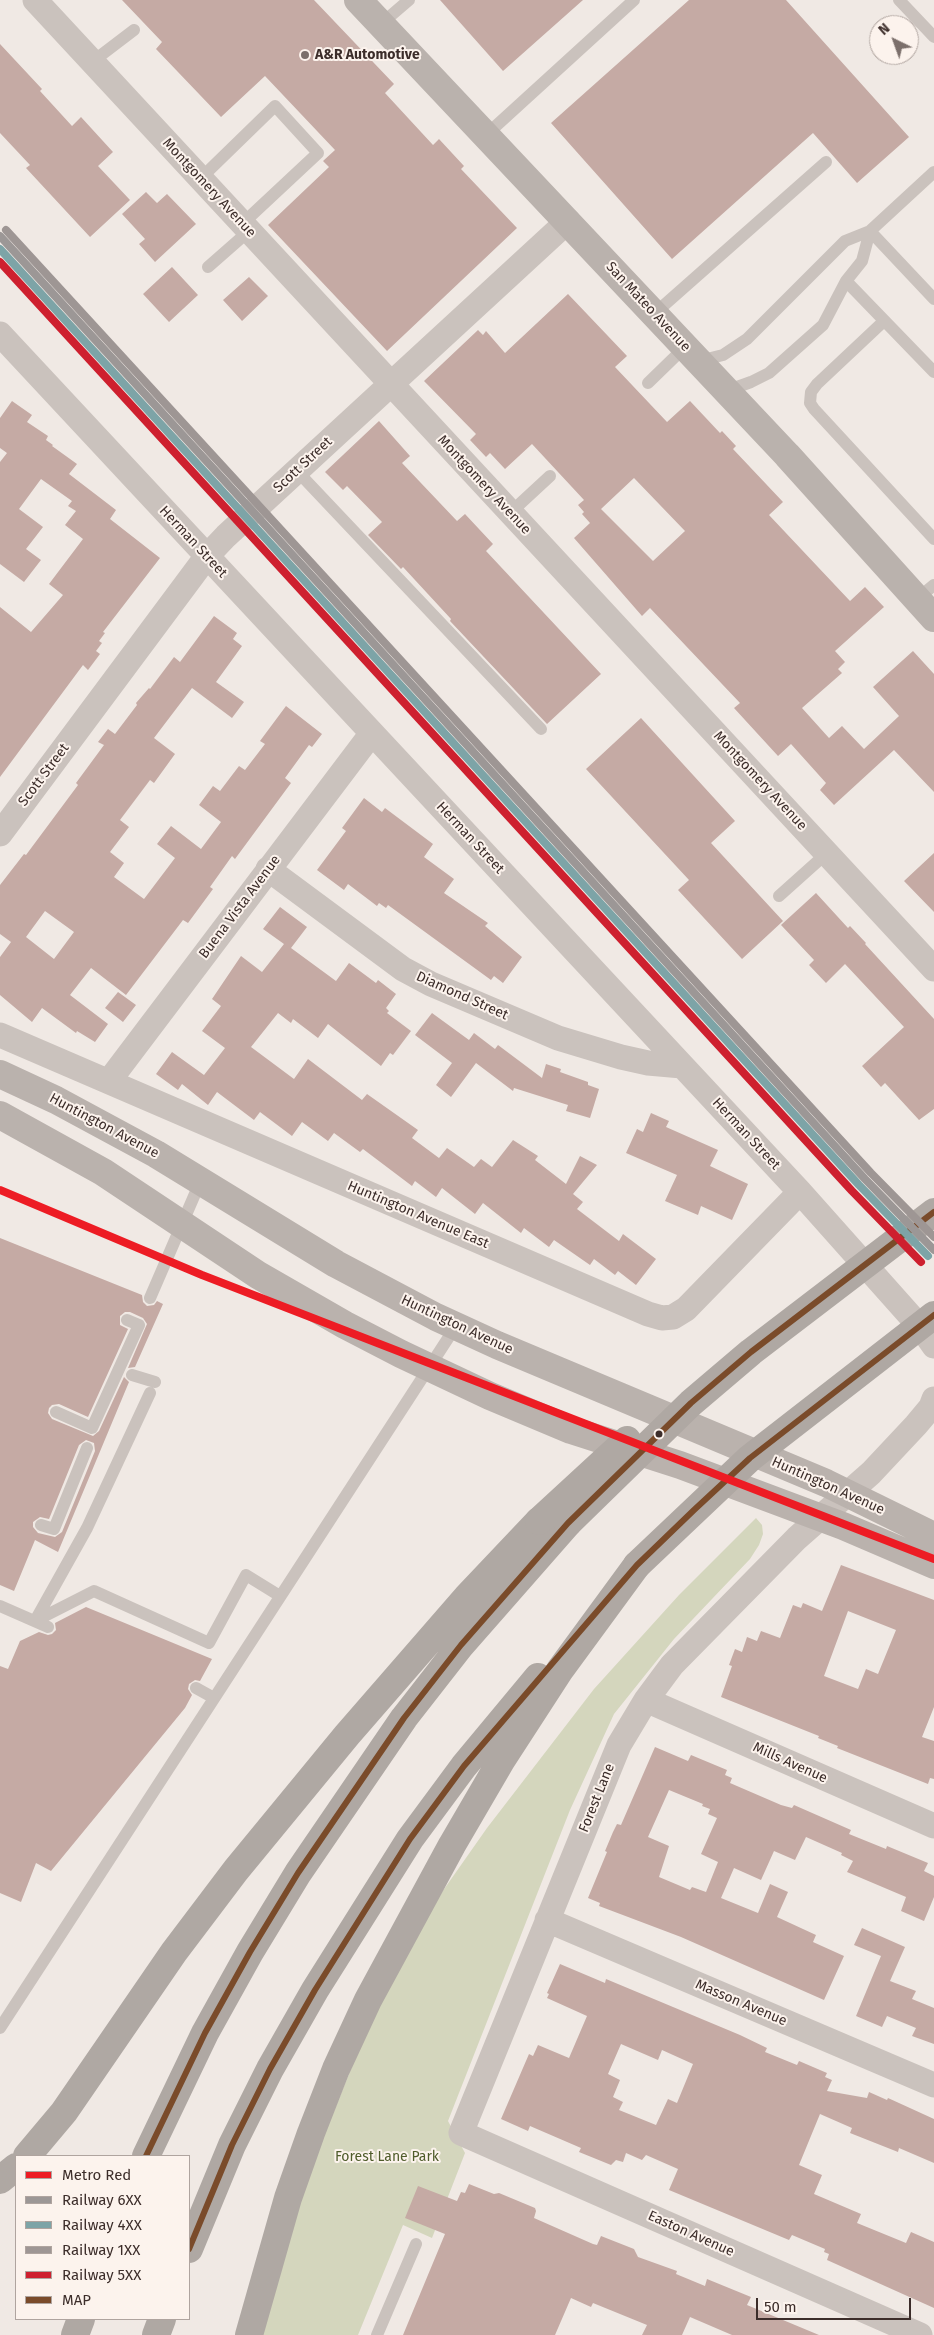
<!DOCTYPE html>
<html>
<head>
<meta charset="utf-8">
<style>
	body { margin:0 }
	#map { position:relative; width:934px; height:2335px; overflow:hidden; background:#f0e9e4; font-family:"Fira Sans",sans-serif }
	canvas { display:block }
	.legend { position:absolute; left:15px; top:2155px; width:175px; height:165px; box-sizing:border-box; background:#fcf3ed; border:1px solid #afa49f; margin:0; padding:6px 9px; list-style:none; font-size:15px; color:#3c2d2a }
	.legend li { display:flex; align-items:center; gap:10px; height:25px }
	.legend b { width:25px; border:1px solid #afa49f }
	.north { position:absolute; left:869px; top:15px; width:50px; height:50px; box-sizing:border-box; background:#fcf3ed; border:1px solid #afa49f; border-radius:50%; rotate:318deg; font-size:14px; font-weight:700; line-height:20px; text-align:center; color:#3c2d2a }
	.north::after { content:''; display:block; margin:auto; width:18px; height:22px; background:#7b6f6b; clip-path:polygon(50% 0,100% 100%,50% 72%,0 100%) }
	.scale { position:absolute; left:756px; top:2298px; width:155px; height:22px; box-sizing:border-box; border:2px solid #3c2d2a; border-top:0; padding-left:6px; font-size:15px; line-height:18px; white-space:nowrap; color:#3c2d2a; -webkit-text-stroke:4px #fcf3ed; paint-order:stroke }
</style>
</head>
<body>
<div id="map">
<canvas width="934" height="2335"></canvas>
<ul class="legend">
<li><b style="height:6px;background:#ed1c24"></b>Metro Red</li>
<li><b style="height:6px;background:#9c9796"></b>Railway 6XX</li>
<li><b style="height:6px;background:#7da4a7"></b>Railway 4XX</li>
<li><b style="height:6px;background:#9e9694"></b>Railway 1XX</li>
<li><b style="height:6px;background:#ce202f"></b>Railway 5XX</li>
<li><b style="height:6px;background:#7a4b2a"></b>MAP</li>
</ul>
<div class="north">N</div>
<div class="scale">50 m</div>
</div>
<script>
const c = document.querySelector('canvas').getContext('2d');
c.lineJoin = 'round';
function fillPath(path, color) {
  c.fillStyle = color;
  c.fill(path, 'evenodd');
}
function toPath(rows) {
  const path = new Path2D();
  for (const r of rows) {
    path.moveTo(r[0], r[1]);
    for (let i = 2; i < r.length; i += 2) path.lineTo(r[i], r[i + 1]);
  }
  return path;
}
function stroke(path, color, width, dash) {
  c.strokeStyle = color;
  c.lineWidth = width;
  c.lineCap = dash ? 'butt' : 'round';
  c.setLineDash(dash || []);
  c.stroke(path);
}
function write(font, color, halo, rows, align = 'center') {
  c.font = font + ' "Fira Sans",sans-serif';
  c.lineWidth = 4;
  c.setLineDash([]);
  c.textBaseline = 'middle';
  c.strokeStyle = halo;
  c.fillStyle = color;
  for (const [text, x, y, turn = 0] of rows) {
    c.save();
    c.translate(x, y);
    c.rotate((+turn || 0) * Math.PI / 180);
    c.textAlign = isNaN(turn) ? turn : align;
    if (halo) c.strokeText(text, 0, 0);
    c.fillText(text, 0, 0);
    c.restore();
  }
}
fillPath(toPath([
	[756,1518,762,1525,763,1534,759,1545,750,1559,674,1639,614,1714,570,1810,448,2121,465,2153,432,2238,403,2225,358,2335,259,2335,292,2215,374,2012,428,1912,487,1828,594,1689,679,1595]
]), '#d4d6bd');
fillPath(toPath([
	[122,0,314,0,394,84,385,93,433,145,439,139,464,166,461,169,517,228,387,351,268,225,329,167,323,161,335,150,265,76,221,117,156,49,162,42],
	[440,0,583,0,503,71],
	[689,0,786,0,909,137,857,183,813,133,672,259,551,123],
	[0,44,42,89,40,91,72,126,81,117,113,152,98,166,130,200,90,237,26,168,30,165,0,133],
	[146,192,157,203,167,194,196,224,155,262,139,244,145,239,122,214],
	[172,267,198,295,169,322,143,294],
	[249,277,268,296,242,321,223,300],
	[568,294,627,356,615,367,667,422,690,401,720,433,722,431,736,446,733,449,783,502,769,515,850,601,865,587,884,607,835,651,845,662,838,669,842,673,802,708,829,738,842,726,864,749,899,716,873,687,913,651,934,674,934,792,894,750,834,805,820,790,826,783,791,744,778,756,734,708,740,703,650,608,642,616,574,538,590,523,582,514,584,512,578,505,584,500,532,444,505,469,490,453,486,457,470,440,476,434,424,381,478,330,483,335,486,331,505,353],
	[634,478,685,531,653,561,601,509],
	[12,401,32,415,27,422,48,436,46,440,53,445,52,446,77,464,69,474,116,510,110,519,160,558,103,632,105,633,99,641,102,643,96,651,100,654,88,670,83,665,0,777,0,607,31,632,63,595,49,584,83,539,65,525,76,511,68,506,72,501,41,479,19,509,43,527,26,549,41,560,24,582,0,564,0,462,7,453,0,448,0,418],
	[379,421,410,456,402,463,457,521,465,514,493,544,486,551,601,674,547,724,450,621,451,619,403,567,401,569,368,535,382,522,347,486,343,490,325,472],
	[214,616,237,633,233,639,242,646,216,682,244,702,232,718,192,688,154,738,175,754,154,783,150,780,120,820,129,827,110,852,124,863,114,877,144,899,175,858,157,844,171,826,201,849,221,822,199,805,213,786,220,791,239,766,245,770,265,744,260,741,286,706,322,734,312,747,309,745,285,778,291,783,235,859,232,856,210,887,213,889,188,923,183,920,126,995,91,968,70,995,108,1024,95,1042,77,1031,76,1033,42,1008,32,1022,0,995,0,957,11,942,0,934,0,885,24,854,26,855,78,785,76,783,104,745,98,742,108,729,115,734,137,705,136,703,149,688,150,689,174,657,180,662],
	[45,911,74,932,54,959,26,937],
	[641,718,735,821,711,843,783,921,742,959,678,890,689,880,586,769],
	[364,798,382,812,385,808,433,844,424,857,454,879,444,893,488,923,485,926,522,957,503,983,494,976,491,980,388,905,386,908,379,903,377,906,348,884,344,890,317,870,346,831,342,828],
	[934,853,934,912,904,881],
	[816,893,848,928,850,926,866,943,865,944,934,1019,934,1109,919,1120,885,1083,881,1087,862,1066,904,1027,845,964,826,983,809,965,814,960,781,925],
	[280,907,307,927,291,948,336,981,349,963,376,983,378,980,396,994,386,1008,389,1011,387,1013,411,1031,393,1055,390,1053,381,1066,328,1024,318,1038,293,1019,291,1023,278,1013,251,1047,294,1079,308,1059,362,1100,367,1094,418,1130,412,1138,439,1158,447,1148,474,1167,481,1159,492,1167,513,1140,538,1156,535,1160,566,1184,580,1156,597,1165,573,1194,583,1202,577,1209,619,1241,623,1234,656,1259,636,1285,618,1271,615,1275,594,1259,590,1265,554,1240,549,1247,524,1228,521,1233,483,1203,475,1214,442,1188,436,1197,415,1181,412,1186,363,1149,360,1152,334,1133,328,1141,302,1122,292,1136,260,1112,254,1120,217,1092,208,1105,182,1084,178,1090,156,1074,172,1052,204,1075,225,1048,202,1031,221,1006,212,999,241,956,262,972,284,944,263,929],
	[118,992,136,1005,123,1022,105,1008],
	[432,1013,469,1040,474,1033,495,1049,498,1045,542,1078,546,1064,561,1069,560,1072,588,1082,588,1085,599,1089,590,1118,566,1111,568,1105,514,1088,513,1091,476,1063,451,1097,436,1085,452,1063,415,1035],
	[651,1113,669,1121,666,1127,718,1150,710,1166,748,1184,732,1220,701,1206,698,1215,665,1201,677,1175,626,1153,637,1129,643,1132],
	[0,1238,142,1295,143,1302,147,1306,154,1305,157,1301,163,1304,135,1367,128,1368,147,1324,143,1318,130,1312,125,1312,120,1316,120,1325,128,1329,88,1417,59,1404,52,1405,49,1408,48,1413,52,1419,93,1436,99,1431,124,1377,129,1382,58,1552,35,1540,14,1591,0,1585],
	[86,1440,94,1443,95,1451,62,1532,55,1537,38,1533,33,1527,33,1522,40,1517,49,1519,79,1445],
	[841,1565,934,1600,934,1707,922,1737,934,1741,934,1779,930,1778,928,1784,837,1748,838,1746,818,1738,819,1736,721,1697,732,1666,729,1665,735,1649,742,1652,747,1637,757,1641,761,1631,780,1638,793,1605,801,1608,803,1603,822,1611],
	[848,1611,896,1630,878,1674,866,1669,858,1689,824,1676],
	[86,1607,212,1659,200,1681,195,1680,189,1684,188,1689,192,1695,185,1708,51,1871,36,1863,21,1902,0,1893,0,1666,8,1669,20,1641,39,1632,48,1635,52,1634,56,1630,55,1623],
	[655,1747,688,1761,691,1755,727,1770,725,1775,732,1778,730,1783,781,1805,792,1808,794,1805,851,1830,849,1834,886,1849,887,1846,928,1863,924,1871,934,1876,934,1897,924,1921,901,1911,906,1897,847,1872,853,1861,841,1855,842,1853,806,1837,795,1860,774,1851,761,1880,734,1868,721,1898,758,1913,770,1884,788,1892,777,1917,816,1935,813,1942,844,1956,824,2000,681,1937,599,1906,600,1903,588,1898,607,1852,605,1851,613,1832,617,1824,621,1825],
	[669,1790,703,1804,702,1806,710,1809,708,1814,717,1818,701,1854,718,1862,706,1892,692,1887,690,1890,659,1877,669,1846,648,1837],
	[862,1928,905,1947,890,1981,916,1991,912,1999,934,2008,934,2044,912,2036,916,2028,887,2016,882,2027,856,2016,881,1956,854,1945],
	[560,1964,605,1983,606,1979,740,2035,767,2048,765,2052,797,2065,799,2061,827,2073,825,2077,832,2080,827,2091,867,2098,869,2092,887,2100,888,2098,934,2119,934,2163,899,2148,898,2152,850,2133,852,2128,820,2114,799,2165,822,2175,814,2194,861,2214,857,2223,906,2243,911,2232,934,2242,934,2308,827,2260,829,2254,824,2252,825,2249,792,2235,789,2240,669,2190,678,2169,646,2155,642,2160,626,2153,623,2162,616,2160,611,2165,579,2152,581,2148,530,2126,528,2131,501,2119,529,2054,533,2056,538,2045,569,2058,587,2016,547,1998,549,1994,547,1993],
	[621,2044,658,2060,662,2050,693,2064,677,2103,668,2099,656,2125,619,2110,623,2102,613,2097,620,2080,608,2074],
	[469,2184,494,2194,499,2193,535,2208,536,2211,534,2218,593,2244,597,2245,601,2236,634,2249,638,2257,677,2271,676,2274,705,2286,707,2279,751,2297,747,2305,819,2335,732,2335,690,2317,682,2335,642,2335,647,2325,593,2303,591,2307,571,2298,555,2335,403,2335,445,2234,405,2218,418,2186,457,2201,461,2192,465,2193]
]), '#c5aaa4');
stroke(toPath([
	[899,0,934,37],
	[381,24,409,0],
	[92,62,134,30],
	[486,135,634,0],
	[200,179,275,106,318,153,242,224],
	[870,231,934,299],
	[208,267,249,231],
	[846,281,934,372],
	[654,314,826,162],
	[884,321,817,384,811,392,810,403,814,409,934,539],
	[699,361,723,355,747,339,845,241,870,231,934,172],
	[648,383,685,347],
	[726,391,751,382,769,373,823,325,846,281,862,261,870,231],
	[297,471,541,729],
	[510,513,550,476],
	[917,599,934,585],
	[779,896,827,853],
	[150,1298,201,1180],
	[132,1375,155,1382],
	[56,1412,92,1428,139,1325,127,1320],
	[41,1525,54,1529,87,1448],
	[0,1606,48,1627],
	[35,1621,94,1591,209,1643,246,1575,280,1596],
	[35,1621,87,1528,150,1393],
	[196,1688,214,1698],
	[0,2028,456,1326],
	[377,2335,416,2244]
]), '#cac2bd', 12);
stroke(toPath([
	[35,0,934,969],
	[0,334,800,1192,922,1329,934,1346],
	[0,834,207,556,226,536,568,221],
	[268,869,403,969,431,984,558,1038,621,1057,648,1063,682,1066],
	[0,1035,648,1314,662,1318,673,1317,686,1309,800,1192],
	[109,1081,372,733],
	[646,1700,934,1826],
	[547,1920,934,2085],
	[920,2335,461,2133,619,1745,646,1700,672,1665,797,1538,871,1473,916,1425,931,1407,934,1399]
]), '#cac2bd', 25);
stroke(toPath([
	[358,0,787,455,934,618],
	[0,1074,56,1100,156,1154,336,1264,436,1317,497,1345,826,1483,934,1536],
	[0,1115,103,1172,258,1275,345,1325,401,1354,490,1396,571,1430,680,1465,843,1526,934,1565]
]), '#bab2ad', 28);
stroke(toPath([
	[27,2156,64,2112,174,1952,236,1870,347,1735,467,1597,539,1521],
	[146,2156,205,2033,250,1952,298,1873,404,1718,461,1645,568,1523],
	[0,2180,16,2167],
	[189,2249,232,2145,270,2069,315,1990,410,1839,464,1766,538,1677],
	[75,2335,81,2319],
	[156,2335,162,2319],
	[249,2335,288,2198,311,2133,336,2069,368,2000,452,1845,501,1761,560,1670,637,1565]
]), '#afa8a3', 28);
stroke(toPath([
	[539,1521,627,1440],
	[568,1523,691,1403,751,1352,934,1212],
	[637,1565,750,1458,934,1315]
]), '#afa8a3', 28);
stroke(toPath([
	[146,2156,205,2033,250,1952,298,1873,404,1718,461,1645,568,1523,691,1403,751,1352,934,1212],
	[189,2249,232,2145,270,2069,315,1990,410,1839,464,1766,637,1565,694,1510,750,1458,934,1315]
]), '#7a4b2a', 6);
stroke(toPath([
	[0,236,865,1179,934,1250]
]), '#9c9796', 8);
stroke(toPath([
	[0,249,859,1185,928,1256]
]), '#7da4a7', 8);
stroke(toPath([
	[6,230,871,1173,934,1237]
]), '#9e9694', 8);
stroke(toPath([
	[0,262,852,1191,921,1262]
]), '#ce202f', 8);
stroke(toPath([
	[0,1190,202,1275,934,1559]
]), '#ed1c24', 8);
for (const [x, y, r, color] of [
	[305,55,5,"#7b6f6b"],
	[659,1434,4.5,"#3c2d2a"]
]) {
  const dot = new Path2D();
  dot.arc(x, y, r, 0, 2 * Math.PI);
  c.fillStyle = color;
  c.fill(dot);
  stroke(dot, '#fcf3ed', 2);
}
write('bold 14px', '#3c2d2a', '#fcf3ed', [
	["A&R Automotive",315,55]
], 'left');
write('14px', '#3c2d2a', '#fcf3ed', [
	["Montgomery Avenue",209,188,47],
	["San Mateo Avenue",648,307,47],
	["Scott Street",303,465,-43],
	["Montgomery Avenue",484,485,47],
	["Herman Street",193,542,47],
	["Scott Street",44,775,-53],
	["Montgomery Avenue",760,781,47],
	["Herman Street",470,838,47],
	["Buena Vista Avenue",240,907,-53],
	["Diamond Street",462,996,24],
	["Huntington Avenue",104,1126,28],
	["Herman Street",746,1134,47],
	["Huntington Avenue East",418,1215,23],
	["Huntington Avenue",457,1325,25],
	["Huntington Avenue",828,1486,24],
	["Mills Avenue",790,1763,24],
	["Forest Lane",597,1798,-68],
	["Masson Avenue",741,2003,23],
	["Easton Avenue",691,2234,24]
]);
write('14px', '#4f5c2b', '#fcf3ed', [
	["Forest Lane Park",387,2157]
]);
</script>
</body>
</html>
